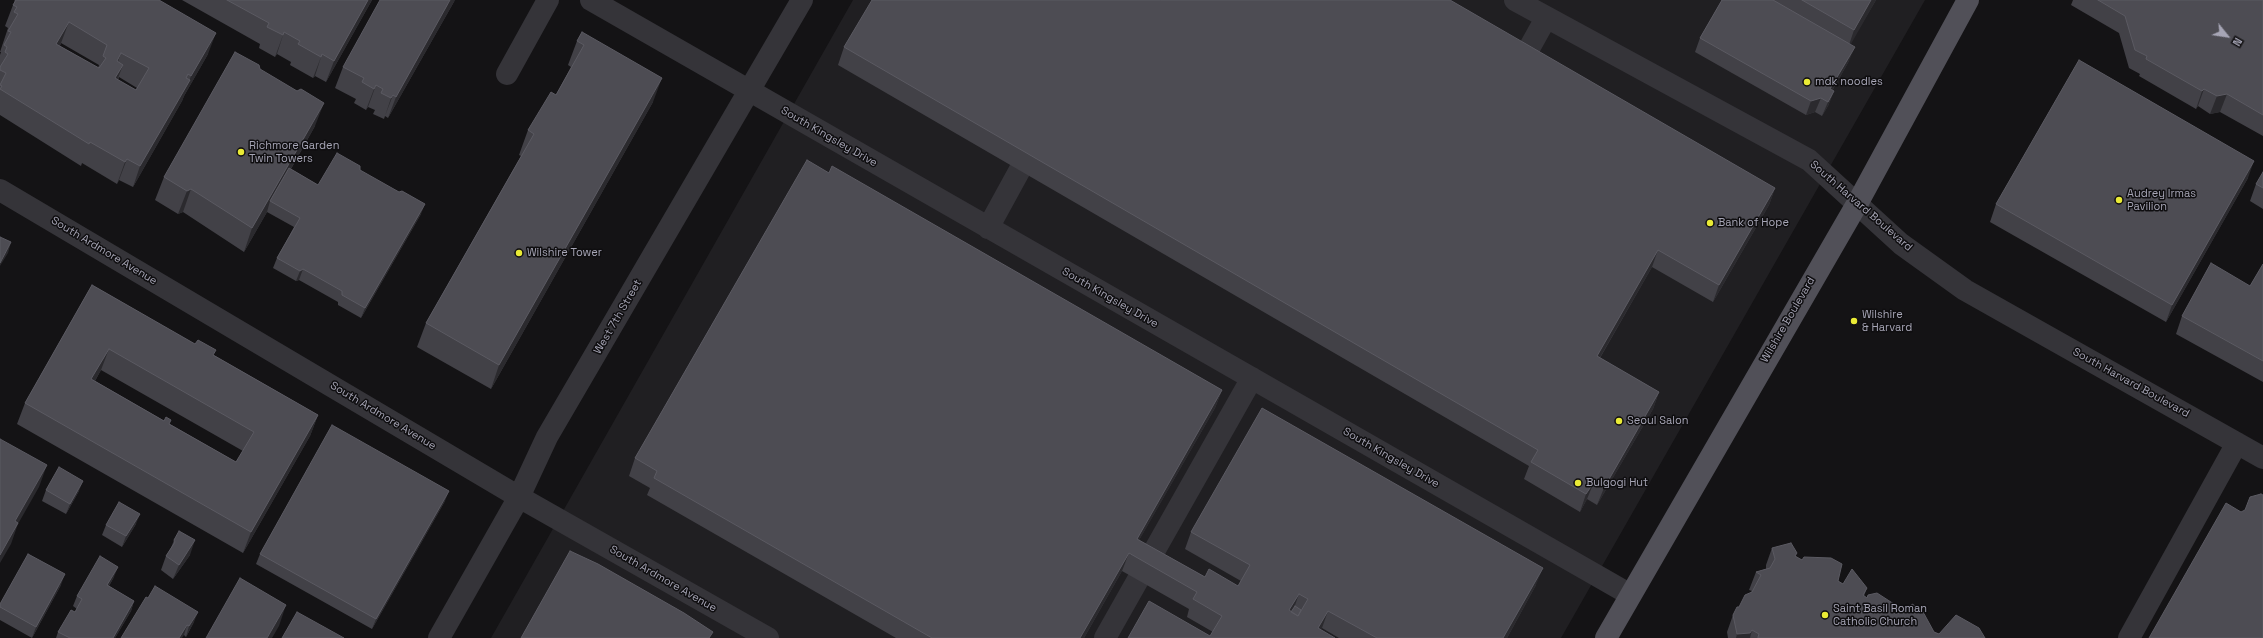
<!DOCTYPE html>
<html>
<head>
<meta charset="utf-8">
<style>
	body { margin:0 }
	#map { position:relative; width:2263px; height:638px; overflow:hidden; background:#141315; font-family:"Space Grotesk",sans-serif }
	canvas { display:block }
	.north { position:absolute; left:2207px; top:16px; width:40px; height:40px; -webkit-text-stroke:3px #0f0e10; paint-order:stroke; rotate:120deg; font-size:11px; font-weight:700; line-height:16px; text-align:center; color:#a6a5b5 }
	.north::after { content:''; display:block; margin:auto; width:14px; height:18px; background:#a6a5b5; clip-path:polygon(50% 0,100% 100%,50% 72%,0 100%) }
</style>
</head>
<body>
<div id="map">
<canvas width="2263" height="638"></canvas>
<div class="north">N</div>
</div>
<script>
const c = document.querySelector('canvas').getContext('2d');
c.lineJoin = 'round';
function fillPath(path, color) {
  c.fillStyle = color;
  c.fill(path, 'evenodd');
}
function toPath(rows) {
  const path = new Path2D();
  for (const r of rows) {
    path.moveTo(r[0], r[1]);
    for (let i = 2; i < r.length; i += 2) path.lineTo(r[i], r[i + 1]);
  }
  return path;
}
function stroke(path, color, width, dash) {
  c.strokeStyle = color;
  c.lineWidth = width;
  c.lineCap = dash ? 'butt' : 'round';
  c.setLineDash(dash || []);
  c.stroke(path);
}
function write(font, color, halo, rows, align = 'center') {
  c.font = font + ' "Space Grotesk",sans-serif';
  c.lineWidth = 3;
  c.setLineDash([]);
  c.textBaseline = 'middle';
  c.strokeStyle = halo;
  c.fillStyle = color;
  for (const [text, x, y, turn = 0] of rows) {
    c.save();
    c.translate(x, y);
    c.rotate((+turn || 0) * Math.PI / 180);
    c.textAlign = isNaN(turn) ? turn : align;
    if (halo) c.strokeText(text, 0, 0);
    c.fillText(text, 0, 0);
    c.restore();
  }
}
fillPath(toPath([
	[853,0,1925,0,1561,638,491,638]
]), '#201f22');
stroke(toPath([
	[591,0,1629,594],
	[1515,0,1809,160,1901,244,1965,290,2263,458],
	[1521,63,1546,18],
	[507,74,548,0],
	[0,190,519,497,768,638],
	[988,228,1034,144],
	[439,638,519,497,547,437,802,0],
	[1105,638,1252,378],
	[2129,638,2237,443]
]), '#353439', 22);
stroke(toPath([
	[1606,638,1857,204,1968,0]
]), '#515058', 22);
fillPath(toPath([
	[15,0,159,0,208,54,184,96,182,101,133,187,119,180,117,184,82,163,81,166,0,115,0,55,1,52,0,52,8,28,5,26,13,5,15,2,14,1],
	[61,43,99,65,98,68,60,46],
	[119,77,137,88,136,90,118,80],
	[182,0,372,0,326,82,315,76,313,78,290,65,291,62,277,54,275,57,259,48,260,44],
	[455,0,388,118,385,116,384,119,373,114,375,110,368,107,366,110,354,103,356,99,335,88,343,67],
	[1722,0,1876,0,1850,44,1849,61,1832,91,1834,91,1828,106,1822,116,1815,112,1806,115,1695,52,1700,38],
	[2073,0,2263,0,2263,136,2220,112,2210,114,2198,106,2196,109,2139,76,2140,74,2129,68,2119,33,2071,5],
	[582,32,653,102,491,389,417,347,426,323,521,156,519,155,528,130,556,95,571,67,568,65,577,41],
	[844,47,1775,188,1769,205,1713,302,1652,267,1600,358,1659,392,1653,409,1597,505,1587,499,1580,512,1524,479,1529,466,838,65],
	[260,69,315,126,291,169,318,185,360,170,421,214,361,318,338,305,338,302,299,280,296,281,273,268,277,258,294,227,267,212,244,252,183,212,178,214,155,200,164,177],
	[2263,172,2263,209,2250,201,2256,184],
	[829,173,1222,390,1215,408,1139,540,1205,577,1238,586,1241,581,1185,549,1191,532,1536,585,1507,638,1339,638,1322,628,1210,636,1213,632,1187,617,1189,609,1122,571,1084,638,896,638,647,495,650,488,629,476,635,458],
	[2248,178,2166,322,1990,222,1996,204],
	[2263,264,2263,382,2176,334,2182,316,2250,286],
	[92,285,318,415,310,436,243,553,17,424,25,403],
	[101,370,243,451,236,462,95,381],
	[46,490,79,491,66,514,42,501],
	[445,501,372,629,256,564,260,554],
	[136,524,122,547,102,535,106,525],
	[174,540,190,555,173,579,161,570,166,556,171,548],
	[1772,548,1797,553,1795,556,1843,584,1867,588,1864,596,1867,598,1894,604,1891,612,1934,632,1939,634,1985,638,1728,638,1727,632,1733,615,1752,591,1749,590,1756,572,1766,569,1766,565],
	[114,577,109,586,134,601,131,611,115,638,56,638,58,632,75,612,77,609,73,606,77,596],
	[61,585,32,638,0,620,0,604],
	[194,622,186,637,184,635,121,638]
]), '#424147');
fillPath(toPath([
	[368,0,372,0,326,82,334,61],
	[450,0,455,0,388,118,396,97],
	[1871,0,1876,0,1847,51,1854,30],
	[69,22,61,43,49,65,56,44],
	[284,32,277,54,275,57,283,35],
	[216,33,208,54,184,96,182,101,133,187,140,166,189,81,191,76],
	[1855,47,1849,61,1826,101,1830,89],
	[121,53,114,74,117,61],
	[322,54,315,76,313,78,321,57],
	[123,65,115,86,115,78],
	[662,78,653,102,491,389,499,365],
	[376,85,368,107,366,110,374,89],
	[2204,89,2198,106,2196,109,2202,91],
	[1834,91,1828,106,1822,116,1828,102],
	[2227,94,2220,112,2210,114,2217,96],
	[393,95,385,116,384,119,391,98],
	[1821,98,1815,112,1806,115,1811,101],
	[324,103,315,126,272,202,270,201,267,212,244,252,252,228],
	[127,159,119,180,117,184,125,162],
	[2254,161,2248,178,2166,322,2172,305],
	[1775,188,1769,205,1713,302,1719,285],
	[191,189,183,212,178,214,187,191],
	[425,204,421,214,361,318,365,308],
	[11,242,8,253,0,266,0,263],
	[1658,250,1652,267,1591,373,1597,356],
	[303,269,299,280,296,281,300,271],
	[109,349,101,370,84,400,91,379],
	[1222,390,1215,408,1130,556,1137,539],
	[1659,392,1653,409,1597,505,1604,488],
	[318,415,310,436,243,553,251,532],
	[47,465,39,487,18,524,11,544,0,563,0,555,15,521],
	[83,481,79,491,66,514,70,504],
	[1594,482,1587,499,1580,512,1586,494],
	[449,491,445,501,372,629,376,619],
	[140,514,136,524,122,547,126,536],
	[195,540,190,555,173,579,179,565],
	[1129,553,1122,571,1084,638,1080,638],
	[118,567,114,577,103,595,107,585],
	[1543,568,1536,585,1507,638,1503,638],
	[65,574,61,585,32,638,36,627],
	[1299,594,1293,611,1285,622,1289,610],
	[134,601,131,611,115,638,113,638],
	[286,605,279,626,272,638,267,638],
	[1328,611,1322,628,1316,638,1318,628],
	[198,612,194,622,186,637,189,626],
	[187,625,184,635,182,638,179,638],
	[1752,630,1750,638,1736,638,1737,634]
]), '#2b2a2e');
const building = toPath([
	[16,0,159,0,216,33,191,76,188,74,186,78,190,80,140,166,127,159,125,162,90,142,89,144,0,89,2,86,0,85,6,73,0,70,0,67,8,54,5,52,7,47,4,45,11,32,8,31,18,14,14,12,17,7,13,5,16,0],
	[69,22,107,45,103,56,106,58,99,68,56,44,69,22],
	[121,53,149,68,136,90,115,78,123,65,117,61,121,53],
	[227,0,368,0,334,61,322,54,321,57,298,44,300,41,284,32,283,35,267,27,269,23,227,0],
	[380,0,450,0,396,97,393,95,391,98,381,93,383,89,376,85,374,89,362,82,364,78,343,67,380,0],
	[872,0,1450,0,1775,188,1719,285,1658,250,1597,356,1659,392,1604,488,1594,482,1586,494,1531,462,1538,450,844,47,872,0],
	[1722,0,1773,0,1855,47,1830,89,1834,91,1828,102,1821,98,1811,101,1700,38,1722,0],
	[1802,0,1871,0,1854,30,1802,0],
	[2098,0,2263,0,2263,115,2227,94,2217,96,2204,89,2202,91,2146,59,2147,56,2135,50,2125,16,2098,0],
	[582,32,662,78,499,365,426,323,534,134,528,130,551,92,556,95,584,45,577,41,582,32],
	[235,52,259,65,260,69,297,91,301,89,324,103,252,228,191,189,187,191,164,177,235,52],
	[2079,60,2254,161,2172,305,1996,204,2079,60],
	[337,153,360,166,360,170,399,192,402,191,425,204,365,308,342,295,342,291,303,269,300,271,277,258,300,218,270,201,289,168,318,185,337,153],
	[807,160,829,173,832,166,1222,390,1137,539,1205,577,1209,569,1238,586,1250,565,1191,532,1262,408,1543,568,1503,638,1377,638,1328,611,1318,628,1335,638,1128,638,1149,601,1210,636,1222,616,1193,599,1197,592,1129,553,1080,638,932,638,654,478,657,471,635,458,807,160],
	[1299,594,1308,599,1298,616,1289,610,1299,594],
	[2263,172,2263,188,2256,184,2263,172],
	[0,237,11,242,0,263,0,237],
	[2211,263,2250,286,2263,264,2263,361,2182,316,2211,263],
	[92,285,195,344,198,340,216,350,213,355,318,415,251,532,25,403,92,285],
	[109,349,254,432,236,462,169,424,171,420,166,417,164,421,91,379,109,349],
	[332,425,449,491,376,619,260,554,332,425],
	[0,439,47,465,15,521,18,523,0,555,0,439],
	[59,467,83,481,70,504,46,490,59,467],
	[2261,494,2263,495,2263,638,2149,638,2226,503,2241,512,2245,510,2250,497,2261,494],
	[119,502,140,514,126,536,106,525,119,502],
	[179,531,195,540,179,565,166,556,175,542,174,540,179,531],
	[1791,543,1797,553,1795,556,1802,560,1804,557,1831,558,1842,564,1838,581,1843,584,1852,569,1867,588,1863,595,1867,598,1868,595,1877,593,1894,604,1890,611,1896,614,1908,610,1912,604,1922,610,1934,632,1939,634,1956,615,1979,628,1985,638,1758,638,1758,637,1759,634,1752,630,1750,633,1737,634,1733,615,1737,607,1739,607,1745,595,1752,592,1761,575,1756,572,1770,568,1775,559,1772,548,1791,543],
	[570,551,598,564,684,613,713,632,709,638,521,638,570,551],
	[28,554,65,574,36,627,0,607,0,604,28,554],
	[100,556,118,567,107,585,134,601,113,638,70,638,58,632,71,610,75,612,82,599,77,596,100,556],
	[240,578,286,605,267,638,206,638,240,578],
	[155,586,198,612,189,626,187,625,179,638,121,638,146,597,148,598,155,586],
	[1295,606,1301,610,1298,616,1291,612,1295,606],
	[297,612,344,638,282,638,297,612]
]);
fillPath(building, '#4d4c53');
stroke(building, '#5b5a62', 1);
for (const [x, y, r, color] of [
	[1807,82,4,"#eaeb35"],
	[241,152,4,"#eaeb35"],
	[2119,200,4,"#eaeb35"],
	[1710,223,4,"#eaeb35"],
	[519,253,4,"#eaeb35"],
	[1854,321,4,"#eaeb35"],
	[1619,421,4,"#eaeb35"],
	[1578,483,4,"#eaeb35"],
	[1825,615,4,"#eaeb35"]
]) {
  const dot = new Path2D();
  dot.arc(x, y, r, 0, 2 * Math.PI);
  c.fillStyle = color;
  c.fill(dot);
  stroke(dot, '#0f0e10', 1.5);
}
write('11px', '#a6a5b5', '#0f0e10', [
	["mdk noodles",1815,82],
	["Richmore Garden",249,146],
	["Twin Towers",249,159],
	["Audrey Irmas",2127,194],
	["Pavilion",2127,207],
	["Bank of Hope",1718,223],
	["Wilshire Tower",527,253],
	["Wilshire",1862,315],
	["& Harvard",1862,328],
	["Seoul Salon",1627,421],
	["Bulgogi Hut",1586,483],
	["Saint Basil Roman",1833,609],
	["Catholic Church",1833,622]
], 'left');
write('11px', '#a6a5b5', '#0f0e10', [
	["South Kingsley Drive",829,137,30],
	["South Harvard Boulevard",1861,206,41],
	["South Ardmore Avenue",104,251,31],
	["South Kingsley Drive",1110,298,30],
	["West 7th Street",618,317,-60],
	["Wilshire Boulevard",1788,320,-60],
	["South Harvard Boulevard",2131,383,29],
	["South Ardmore Avenue",383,416,31],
	["South Kingsley Drive",1391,458,30],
	["South Ardmore Avenue",663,579,30]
]);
</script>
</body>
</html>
